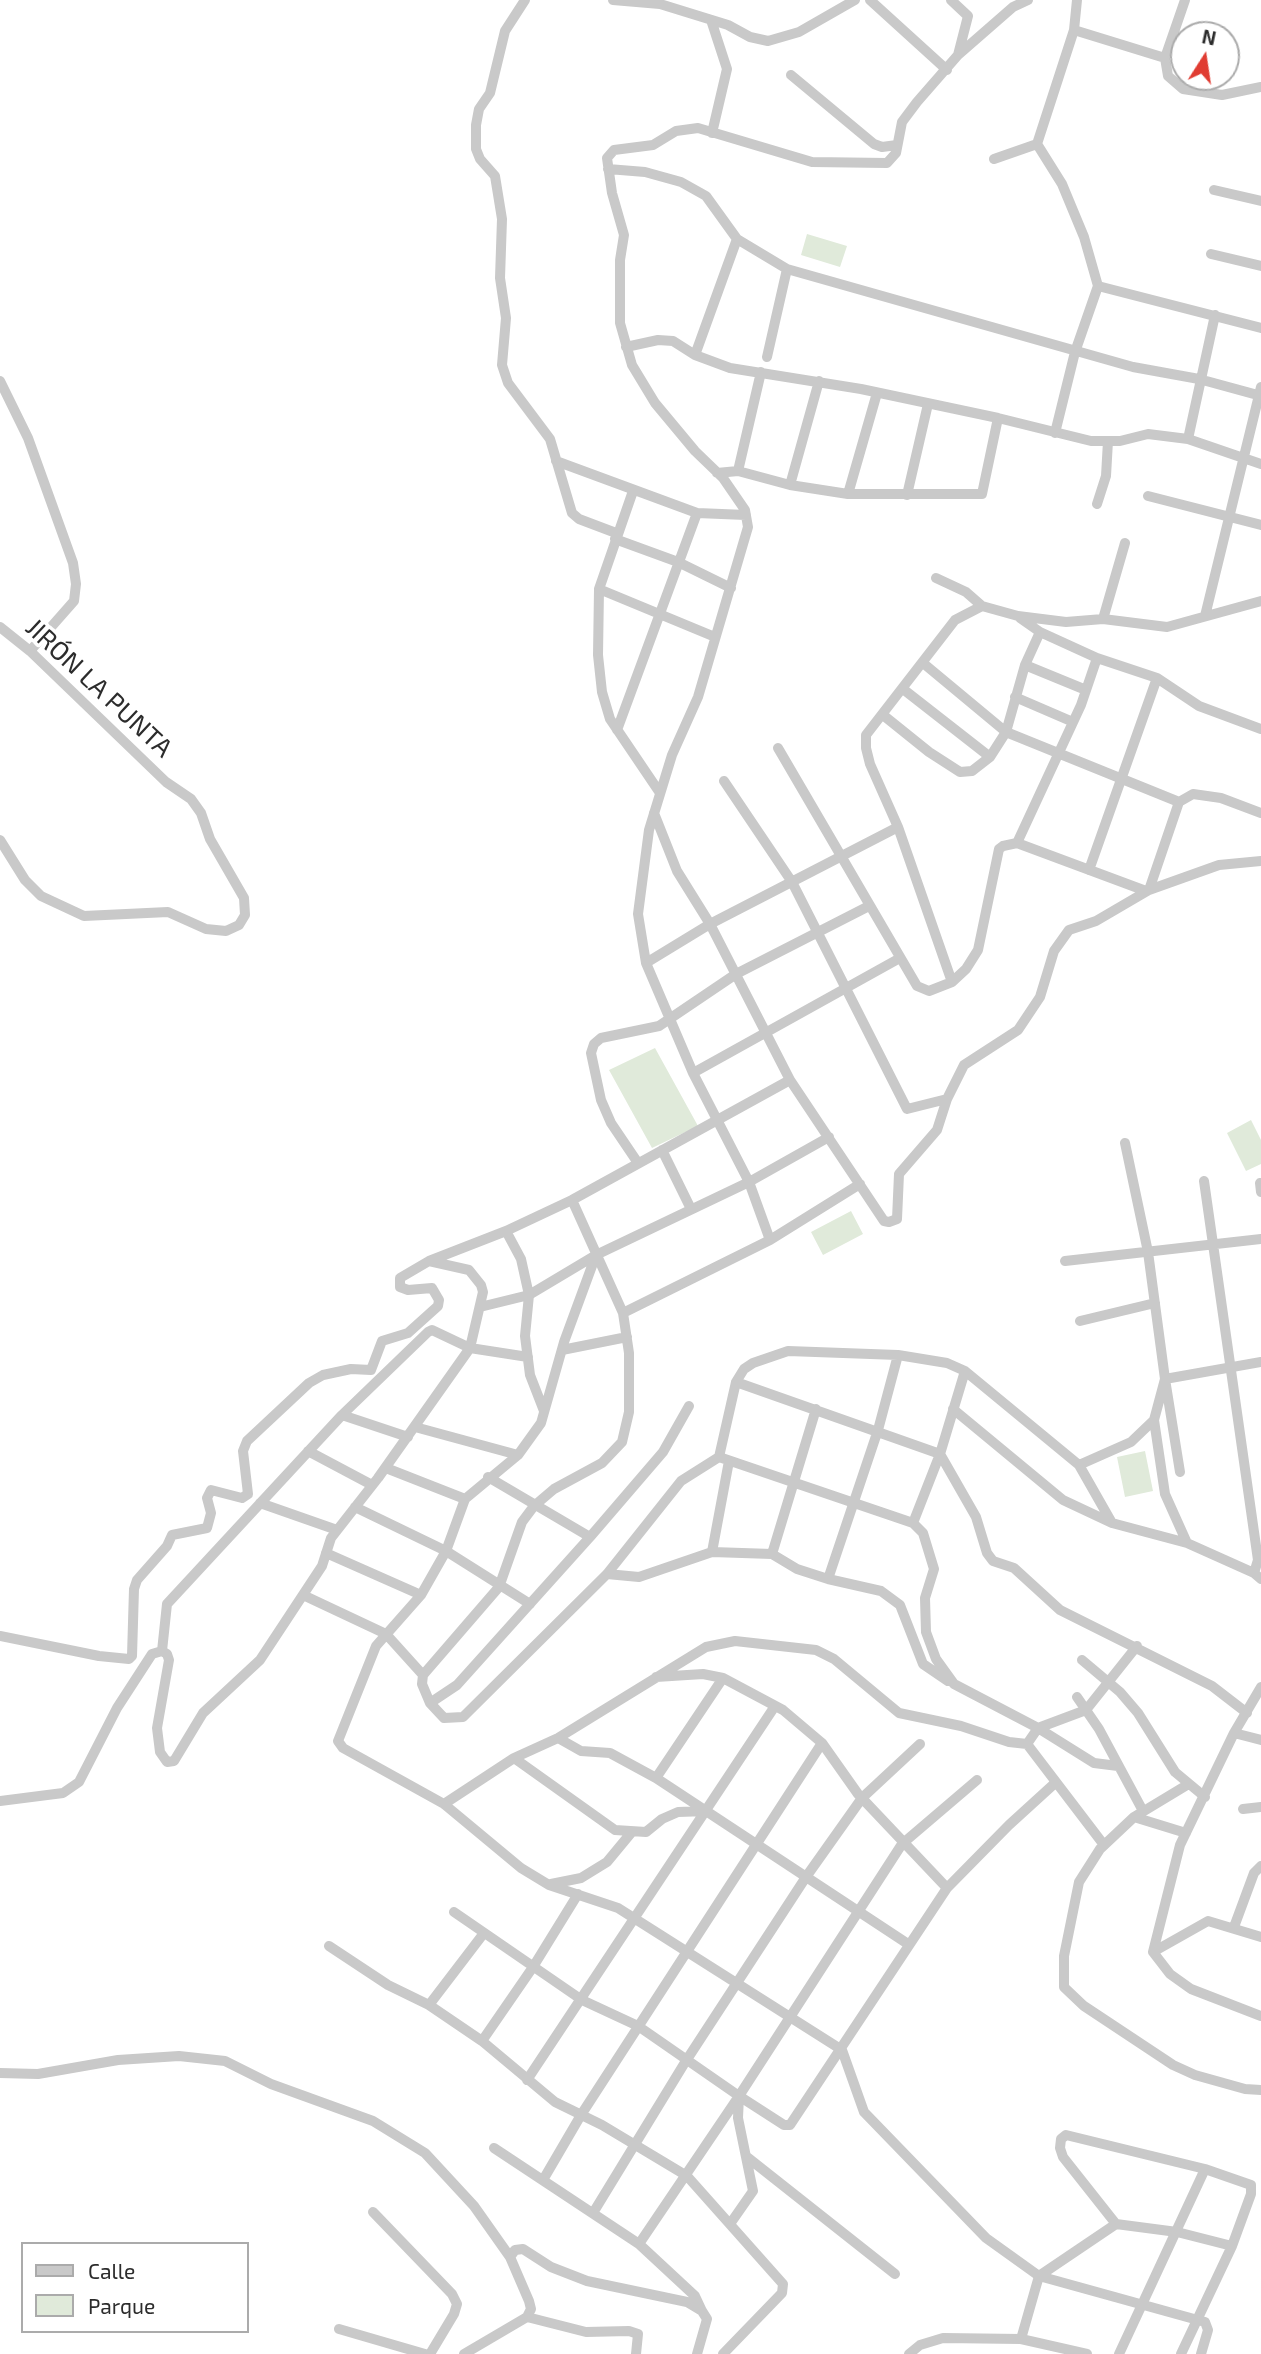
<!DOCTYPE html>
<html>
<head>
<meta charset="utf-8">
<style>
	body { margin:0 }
	#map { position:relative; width:1261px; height:2354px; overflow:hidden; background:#fff; font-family:"Exo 2",sans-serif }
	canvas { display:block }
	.legend { position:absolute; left:21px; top:2242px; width:228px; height:91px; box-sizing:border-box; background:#fff; border:2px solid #ababab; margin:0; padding:9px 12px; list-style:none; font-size:21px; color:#2c2c2c }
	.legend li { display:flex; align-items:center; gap:14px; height:35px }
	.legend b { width:35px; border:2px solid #ababab }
	.north { position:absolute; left:1170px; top:21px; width:70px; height:70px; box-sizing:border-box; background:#fff; border:2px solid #ababab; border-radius:50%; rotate:12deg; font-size:19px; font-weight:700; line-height:28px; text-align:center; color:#2c2c2c }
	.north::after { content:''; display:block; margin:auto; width:24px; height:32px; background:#e03c32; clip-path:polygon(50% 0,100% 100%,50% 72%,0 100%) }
</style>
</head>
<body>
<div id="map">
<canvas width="1261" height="2354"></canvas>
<ul class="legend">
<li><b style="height:9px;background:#c9c9c9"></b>Calle</li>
<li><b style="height:19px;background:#e0eada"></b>Parque</li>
</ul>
<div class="north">N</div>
</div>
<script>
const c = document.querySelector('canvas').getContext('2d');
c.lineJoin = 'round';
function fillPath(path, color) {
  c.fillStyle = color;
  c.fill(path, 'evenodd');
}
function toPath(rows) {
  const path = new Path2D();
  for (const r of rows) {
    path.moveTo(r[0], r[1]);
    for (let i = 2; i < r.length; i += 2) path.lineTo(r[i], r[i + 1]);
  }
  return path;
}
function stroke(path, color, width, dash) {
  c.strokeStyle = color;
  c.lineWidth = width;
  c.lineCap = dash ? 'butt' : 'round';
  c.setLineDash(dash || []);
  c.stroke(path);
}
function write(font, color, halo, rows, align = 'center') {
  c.font = font + ' "Exo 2",sans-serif';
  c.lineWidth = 7;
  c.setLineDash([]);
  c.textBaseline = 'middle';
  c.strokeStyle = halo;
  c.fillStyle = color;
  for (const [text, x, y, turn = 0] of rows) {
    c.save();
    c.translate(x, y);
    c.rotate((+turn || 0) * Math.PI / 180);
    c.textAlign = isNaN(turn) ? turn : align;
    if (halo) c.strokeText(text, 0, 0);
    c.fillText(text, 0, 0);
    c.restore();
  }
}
fillPath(toPath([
	[807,234,847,246,840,267,801,255],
	[655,1048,698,1126,652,1148,609,1070],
	[1251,1120,1261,1140,1261,1164,1246,1171,1227,1133],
	[851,1211,863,1234,823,1255,811,1232],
	[1145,1451,1153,1491,1125,1497,1117,1457]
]), '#e0eada');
stroke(toPath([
	[525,0,505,31,490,93,479,109,476,125,476,149,480,159,495,176,502,219,500,278,506,318,502,365,508,383,550,439,572,513,579,519,616,533],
	[613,0,660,4,728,25,750,37,768,41,799,32,855,0],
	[870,0,947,70],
	[951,0,968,16,958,55],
	[711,20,727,69,712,133],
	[1074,30,1165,58,1168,76,1183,89,1222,95,1261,87],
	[1165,58,1185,0],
	[791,75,874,144,882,147,897,145],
	[994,159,1037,144],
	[608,169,645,172,681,182,706,196,737,239,787,269,1133,367,1199,379,1261,396],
	[1214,190,1261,201],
	[1211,254,1261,266],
	[1098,286,1261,328],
	[626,347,658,340,673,341,695,355,730,368,861,389,998,418,1091,441,1120,441,1148,434,1188,439,1261,464],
	[695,355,737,239],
	[767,357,787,269],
	[0,381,28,438,73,563,76,584,74,601,30,651],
	[1055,433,1075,352,1098,286,1084,237,1062,184,1037,144,1074,30,1077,0],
	[1188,439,1215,315],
	[556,461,697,513,746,515],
	[738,471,761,372],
	[717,473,738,471,790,485,848,494,982,494,998,418],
	[790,485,819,381],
	[633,491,599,589,598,655,602,692,610,719,660,793],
	[848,494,877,393],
	[907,495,928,404],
	[1148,496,1261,525],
	[1097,504,1106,476,1108,441],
	[615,539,678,562,731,588],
	[936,578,966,592,982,606],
	[599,589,715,637],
	[1205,616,1261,387],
	[1020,618,1040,632,1097,658,1157,678,1199,706,1261,729],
	[1103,619,1125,543],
	[0,627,30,651,166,782,191,799,201,813,210,839,244,898,245,915,239,925,226,931,206,929,168,912,84,916,41,896,25,880,0,840],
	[923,663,1006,732,1179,802,1193,794,1221,798,1261,813],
	[1025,665,1086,690],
	[903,689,990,757],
	[1015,697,1073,722],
	[883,715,929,752,960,772,972,771,990,757,1006,732,1025,665,1040,632],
	[617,730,697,513],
	[778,748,917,986,929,991,952,982,966,969,978,950,999,849,1003,846,1017,843,1146,891],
	[724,781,792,882,907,1109,947,1099],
	[654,813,677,871,710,924,790,1080,884,1221,889,1222,897,1219,899,1174,937,1130,947,1099,964,1065,1018,1030,1040,997,1054,951,1069,930,1096,921,1149,890,1219,865,1261,861],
	[1017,843,1081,705,1097,658],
	[1089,870,1157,678],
	[1149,890,1179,802],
	[646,963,710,924,898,827],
	[952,982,898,827,870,764,866,748,866,735,955,620,982,606,1018,616,1066,622,1103,619,1167,627,1261,601],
	[693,1073,900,958],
	[662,1150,691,1209],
	[638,1163,611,1123,601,1100,591,1053,594,1044,601,1038,659,1026,736,974,869,906],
	[1204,1181,1258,1560,1254,1573],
	[1260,1183,1261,1192],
	[572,1200,623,1313,629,1353,629,1412,622,1442,602,1463,554,1489,534,1506,522,1522,499,1587,423,1675,422,1684,430,1703,444,1718,463,1717,607,1574,681,1481,719,1457],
	[506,1231,521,1259,529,1295,525,1336,530,1375,544,1411],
	[770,1240,749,1182,693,1073,646,963,638,914,649,830,672,755,698,697,748,527,745,510,723,478,695,451,655,403,632,365,620,323,620,260,624,235,612,193,607,158,614,150,653,145,676,131,698,128,812,162,887,163,896,153,902,122,917,102,958,55,1013,7,1028,0],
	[596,1255,564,1342,541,1423,518,1455,465,1499,446,1551,421,1595,376,1646,338,1741,343,1748,444,1804,521,1868,549,1885,618,1908,842,2050,864,2112,986,2238,1039,2276,1205,2322,1208,2330,1201,2354],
	[1065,1261,1261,1239],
	[480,1307,529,1295,596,1255,749,1182,829,1137],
	[623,1313,770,1240,860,1184],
	[1080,1321,1155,1303],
	[562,1350,627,1337],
	[736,1382,940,1454,976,1517,987,1553,993,1561,1014,1568,1060,1610,1212,1686,1247,1713],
	[953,1409,1063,1500,1112,1523,1187,1543],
	[342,1415,408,1437],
	[1154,1420,1165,1494,1187,1543,1254,1573,1261,1579],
	[415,1427,518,1455],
	[308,1451,372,1485],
	[719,1457,736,1382,744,1369,753,1363,788,1351,898,1355,947,1363,965,1371,1079,1465,1131,1442,1154,1420,1165,1379,1148,1252,1125,1143],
	[719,1457,913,1523,923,1533,934,1569,925,1598,926,1632,936,1659,954,1684,1038,1728,1094,1763,1118,1766],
	[1079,1465,1112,1523],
	[386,1468,465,1499],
	[1180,1472,1165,1379,1261,1362],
	[488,1477,590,1537],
	[260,1503,337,1530],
	[355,1507,446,1551,530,1604],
	[913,1523,940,1454,965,1371],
	[712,1552,729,1461],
	[326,1553,421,1595],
	[772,1554,816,1409],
	[607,1574,639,1577,712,1552,772,1554,797,1569,828,1579,881,1591,900,1605,923,1664,948,1681],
	[828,1579,878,1430,898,1355],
	[303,1595,386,1634,423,1675],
	[0,1636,99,1656,129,1659,132,1656,134,1589,137,1580,167,1546,172,1535,207,1528,211,1513,207,1498,211,1490,242,1498,248,1494,243,1451,247,1441,309,1383,323,1375,351,1369,371,1370,382,1341,408,1333,438,1306,439,1300,432,1288,408,1290,400,1287,400,1278,429,1261,506,1231,572,1200,790,1080],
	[162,1651,167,1604,342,1415,428,1332,432,1330,470,1348,528,1357],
	[1082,1660,1120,1692,1138,1713,1175,1772,1205,1797],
	[656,1677,703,1674,723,1678,783,1710,822,1743,858,1794,947,1888],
	[1261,1687,1234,1733,1180,1845,1153,1952,1170,1974,1191,1989,1261,2016],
	[1077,1697,1099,1729,1143,1811],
	[430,1703,457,1685,590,1537,663,1452,689,1406],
	[1234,1733,1261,1740],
	[558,1738,581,1751,610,1753,656,1778,908,1944],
	[1027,1744,1038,1728,1086,1710,1137,1646],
	[1027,1744,1104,1845],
	[514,1758,615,1830,646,1832,662,1819,678,1812,707,1811],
	[656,1778,723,1678],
	[1187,1785,1134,1817,1100,1849,1079,1882,1064,1956,1064,1987,1084,2006,1173,2065,1195,2075,1245,2089,1261,2090],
	[0,1801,63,1793,79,1782,117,1708,152,1654,162,1651,167,1654,169,1660,157,1728,160,1752,167,1762,174,1761,203,1713,260,1660,322,1566,331,1538,378,1478,470,1348,483,1292,481,1285,469,1270,429,1261],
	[444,1804,514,1758,558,1738,706,1647,735,1641,816,1650,834,1659,899,1713,961,1726,1009,1742,1027,1744],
	[1243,1809,1261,1807],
	[1134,1817,1186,1833],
	[551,1884,581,1878,607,1862,631,1833],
	[454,1912,582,2000,638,2026,739,2096,784,2125,790,2125,947,1888,1009,1825,1054,1784],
	[1234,1927,1254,1873,1261,1866],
	[329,1946,388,1985,429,2005,482,2041,555,2102,602,2125,687,2176,783,2284,782,2293,723,2354],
	[1153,1952,1208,1921,1261,1937],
	[429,2005,484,1933],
	[482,2041,533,1967,578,1894],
	[0,2073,38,2074,118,2060,179,2056,225,2061,271,2084,373,2121,425,2153,474,2206,510,2257],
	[527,2080,775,1706],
	[494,2148,639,2244,695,2296,702,2311],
	[747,2157,895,2274],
	[543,2180,581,2115,822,1743],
	[373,2212,452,2294,457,2304,454,2314,430,2354],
	[593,2213,684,2064,806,1877,862,1798,920,1744],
	[730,2224,753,2191,738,2118,739,2096,902,1844,977,1780],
	[1116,2224,1063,2157,1060,2148,1061,2139,1066,2135,1205,2169,1251,2185,1251,2194,1232,2246,1181,2354],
	[639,2244,737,2099],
	[527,2317,586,2332,629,2331,638,2334,636,2354],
	[339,2329,425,2354],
	[1021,2339,1039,2276,1116,2224,1177,2232,1232,2246],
	[464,2354,527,2317,531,2309,529,2301,510,2257,515,2250,523,2249,551,2267,587,2281,687,2302,702,2311,707,2319,697,2354],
	[909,2354,920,2345,943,2338,1021,2339,1087,2354],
	[1119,2354,1205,2169]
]), '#c9c9c9', 10);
write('26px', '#2c2c2c', '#fff', [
	["JIRÓN LA PUNTA",99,688,43]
]);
</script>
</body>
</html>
